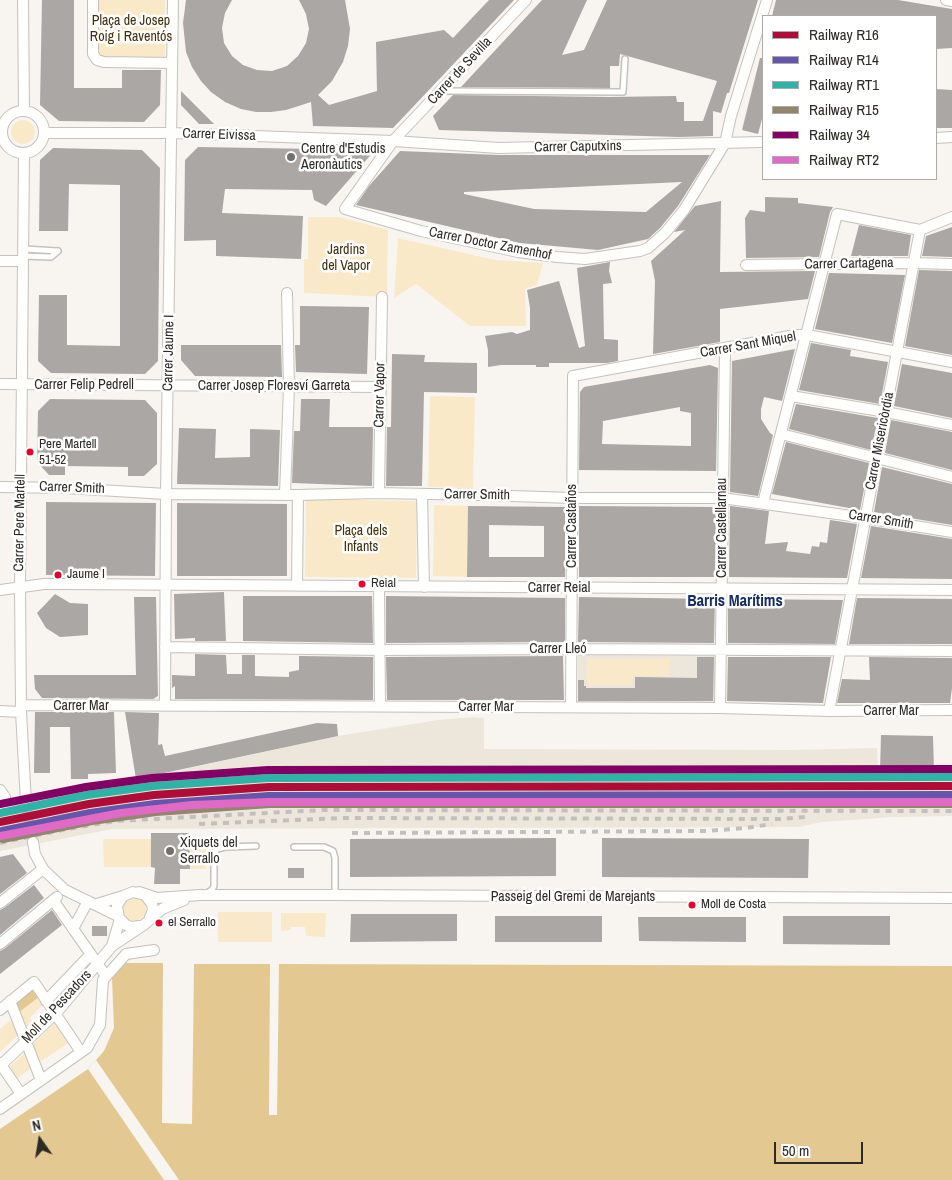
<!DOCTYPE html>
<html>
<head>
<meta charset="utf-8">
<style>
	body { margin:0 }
	#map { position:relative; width:952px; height:1180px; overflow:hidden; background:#f8f5f0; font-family:"Archivo Narrow",sans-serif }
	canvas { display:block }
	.legend { position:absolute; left:762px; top:15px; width:175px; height:165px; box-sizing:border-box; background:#fff; border:1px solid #abaaa8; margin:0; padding:6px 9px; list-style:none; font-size:15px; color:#2c2a26 }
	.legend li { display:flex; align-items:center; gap:10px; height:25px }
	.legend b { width:25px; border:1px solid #abaaa8 }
	.north { position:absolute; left:15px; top:1115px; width:50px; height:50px; -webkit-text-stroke:4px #fff; paint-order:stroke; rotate:347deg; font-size:14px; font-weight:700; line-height:20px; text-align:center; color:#2c2a26 }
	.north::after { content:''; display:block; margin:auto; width:18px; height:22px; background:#2c2a26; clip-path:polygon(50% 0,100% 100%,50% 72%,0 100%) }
	.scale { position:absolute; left:774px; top:1142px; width:89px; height:22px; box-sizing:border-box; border:2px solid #2c2a26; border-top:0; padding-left:6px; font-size:15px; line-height:18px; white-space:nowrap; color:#2c2a26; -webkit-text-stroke:4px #fff; paint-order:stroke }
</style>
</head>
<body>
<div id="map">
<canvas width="952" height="1180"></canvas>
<ul class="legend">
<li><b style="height:6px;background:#af0d38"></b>Railway R16</li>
<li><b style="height:6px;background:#6556ac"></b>Railway R14</li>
<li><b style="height:6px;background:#2db4a6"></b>Railway RT1</li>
<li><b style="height:6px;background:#93866e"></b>Railway R15</li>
<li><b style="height:6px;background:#830065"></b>Railway 34</li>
<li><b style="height:6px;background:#e16ac7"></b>Railway RT2</li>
</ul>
<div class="north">N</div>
<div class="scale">50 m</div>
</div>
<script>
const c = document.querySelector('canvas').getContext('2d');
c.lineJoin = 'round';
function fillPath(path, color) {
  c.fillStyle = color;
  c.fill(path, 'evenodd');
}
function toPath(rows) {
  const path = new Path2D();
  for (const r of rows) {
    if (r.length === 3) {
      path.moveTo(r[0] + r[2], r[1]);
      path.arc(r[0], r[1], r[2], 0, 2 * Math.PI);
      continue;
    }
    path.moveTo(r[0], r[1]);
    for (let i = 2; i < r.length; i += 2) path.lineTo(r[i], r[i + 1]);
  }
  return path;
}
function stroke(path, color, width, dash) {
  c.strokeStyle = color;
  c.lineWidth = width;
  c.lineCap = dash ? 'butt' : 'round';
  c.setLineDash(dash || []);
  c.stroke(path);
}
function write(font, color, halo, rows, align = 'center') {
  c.font = font + ' "Archivo Narrow",sans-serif';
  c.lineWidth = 5;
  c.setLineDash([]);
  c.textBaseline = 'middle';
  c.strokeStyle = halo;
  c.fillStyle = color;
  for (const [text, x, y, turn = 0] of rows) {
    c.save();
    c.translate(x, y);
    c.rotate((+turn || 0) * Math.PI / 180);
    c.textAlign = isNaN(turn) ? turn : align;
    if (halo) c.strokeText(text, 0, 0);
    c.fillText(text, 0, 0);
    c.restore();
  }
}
fillPath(toPath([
	[578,655,715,656,715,703,578,702],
	[473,717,484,718,484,749,792,750,877,748,878,773,952,773,952,816,894,817,822,822,798,827,112,829,0,851,0,809,338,736,438,720]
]), '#ece6db');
fillPath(toPath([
	[97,0,165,0,165,59,102,58,96,54],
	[23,132,12],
	[308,217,339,217,388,230,387,297,304,293,304,259,308,259],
	[398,238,495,260,543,263,537,285,525,289,526,326,470,326,416,284,394,298],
	[430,396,475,397,473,488,428,487],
	[306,499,417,501,416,578,305,577],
	[434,505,468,506,467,577,433,576],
	[587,659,670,659,669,676,633,676,632,685,587,685],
	[189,838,206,838,206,869,190,869],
	[103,839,151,839,151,867,104,867],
	[134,909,12],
	[218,912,272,912,272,942,218,942],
	[281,913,326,913,325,937,306,936,305,927,291,927,291,930,281,931],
	[39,997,43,1004,30,1018,32,1021,24,1030,18,1013],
	[12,1019,18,1035,0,1052,0,1029],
	[56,1021,70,1042,37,1064,31,1046],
	[25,1053,30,1069,16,1079,8,1068]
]), '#fae9c8');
fillPath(toPath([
	[124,963,163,963,162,1123,192,1124,194,964,270,964,269,1115,277,1115,279,964,952,966,952,1180,0,1180,0,1129,88,1069,104,1051,114,1028,112,978],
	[32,987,39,997,18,1013,14,1001]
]), '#e4c892');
fillPath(toPath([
	[96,1060,179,1180,164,1180,88,1069]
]), '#f8f5f0');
fillPath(toPath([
	[42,0,74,0,74,88,122,88,122,70,161,70,160,105,144,122,59,121,40,105],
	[186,0,232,0,225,13,222,28,224,43,232,56,243,65,257,70,272,71,287,66,298,56,306,43,309,29,306,14,299,0,345,0,350,29,348,46,343,62,332,81,318,95,329,105,377,91,376,42,444,30,453,38,489,0,514,0,393,128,313,126,311,102,286,110,271,112,256,112,241,109,225,102,211,92,201,81,192,67,186,52,183,23],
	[542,0,587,0,562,55,584,50,607,0,758,0,729,93,727,93,721,113,713,111,713,136,679,137,439,130,433,116,453,95,610,97,676,96,677,102,684,102,684,121,703,121,717,81,620,54,619,66,610,66,610,88,461,87],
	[776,0,898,0,952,9,952,48,936,49,936,16,772,16],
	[760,58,763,58,763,115,758,134,742,130],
	[936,89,952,90,952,128,936,128],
	[181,91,214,124,199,124,181,105],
	[198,147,375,150,326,206,314,200,312,190,225,189,222,213,303,216,301,259,216,256,216,240,184,241,185,160],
	[53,148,142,150,160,168,158,361,145,374,51,373,38,361,39,295,67,295,67,345,120,346,120,185,69,184,68,231,39,231,40,160],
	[400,151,499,155,710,155,678,206,660,228,648,239,598,250,520,243,356,205,369,186],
	[682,182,646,212,534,209,464,194,464,192],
	[765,197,798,198,798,203,833,207,830,212,819,257,746,258,745,218,750,210,765,212],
	[721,201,720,272,815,271,808,299,720,309,720,342,653,354,655,281,651,261,685,230,674,232,695,206],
	[859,225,911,235,908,256,851,256],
	[952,227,952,257,922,256,926,236],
	[610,262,609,271,612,283,603,284,604,339,618,340,618,361,607,363,549,363,549,367,536,367,536,365,501,365,488,367,488,350,485,336,512,332,517,334,530,330,530,308,527,290,559,281,579,348,585,346,577,268],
	[919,270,952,271,952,355,905,346],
	[829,273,905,275,892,343,815,329],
	[300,306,369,307,367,374,296,372,295,345,300,345],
	[811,343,851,350,850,356,888,362,880,404,799,390],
	[181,345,281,345,282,377,195,376,181,360],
	[795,349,782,401,764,397,761,409,761,419,770,433,773,435,758,496,730,492,732,361],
	[392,354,425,355,424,362,477,363,477,393,424,392,422,486,386,486,387,427,391,427],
	[902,364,952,373,952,418,894,406],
	[710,365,718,368,716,471,579,470,580,392,584,387],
	[680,407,680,411,691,413,691,446,602,444,603,421],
	[50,399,145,400,157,413,157,464,144,476,128,476,128,467,65,466,65,475,49,475,37,462,38,411],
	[301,399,330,399,329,427,373,427,372,486,292,483,294,431,300,431],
	[796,404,878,418,871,450,789,429],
	[891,420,952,432,952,470,885,453],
	[179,428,216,429,215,458,250,457,250,429,280,430,278,486,177,484],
	[786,442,869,463,860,510,772,494],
	[882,467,952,484,952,525,874,512],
	[46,502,156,503,155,576,46,575],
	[177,503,287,504,287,576,177,576],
	[468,506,565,507,565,577,467,577],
	[489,525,544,526,544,557,489,557],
	[579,506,716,507,715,577,579,577],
	[730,506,769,511,765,544,788,542,786,551,810,554,812,546,819,547,820,542,827,543,830,520,857,524,847,578,729,577],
	[871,526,952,539,952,579,861,578],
	[224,592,226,641,195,641,195,638,175,639,174,594],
	[55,594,70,603,88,604,88,635,60,637,46,628,37,613],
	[243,596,372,596,373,643,243,641],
	[386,596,565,598,565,642,386,643],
	[134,597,156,597,158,696,153,699,42,698,35,689,34,675,136,675],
	[579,597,715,599,714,643,578,642],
	[857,598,952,599,952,644,849,644],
	[728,599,843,600,835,644,728,643],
	[195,654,226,655,227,674,242,674,242,655,255,655,255,676,289,677,289,672,299,670,299,656,373,657,373,700,175,699,175,686,172,688,172,675,195,676],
	[563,656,564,700,387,700,386,657],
	[697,657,714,657,713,701,578,701,578,680,584,680,584,686,586,686,586,688,635,688,635,677,697,678],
	[728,657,831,657,823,703,727,701],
	[869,657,952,658,952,688,950,703,837,703,842,679,870,680],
	[35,712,114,712,116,773,88,774,88,779,71,779,70,727,50,727,50,773,34,773],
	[125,712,159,713,158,745,162,744,165,756,317,723,337,724,338,736,136,779],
	[881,735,933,736,934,771,880,771],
	[151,833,189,833,190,869,180,869,180,884,154,884,155,868,151,867],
	[556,838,556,876,350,877,350,839],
	[602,838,809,839,808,878,602,877],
	[13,854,27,873,0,894,0,857],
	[288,868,304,868,304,878,288,878],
	[34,885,44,898,0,935,0,910,4,908],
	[52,910,62,925,0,974,0,951,4,949],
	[351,914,457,914,457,941,350,942],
	[495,916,602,916,602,942,495,942],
	[783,916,890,916,890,945,783,944],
	[638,917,746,917,746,942,639,941],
	[92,926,107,926,107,936,92,936]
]), '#aaa7a4');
stroke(toPath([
	[26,803,33,842]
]), '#cfccc8', 10, [10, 5]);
const lane = toPath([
	[442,91,623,92,625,59],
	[24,249,58,251],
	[23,256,51,257,58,251],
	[294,847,324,847,333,851,335,858,335,895],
	[207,893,212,890,214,886,214,855,217,849,225,847,256,846]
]);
const street = toPath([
	[23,0,24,111],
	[93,0,93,54,97,60,104,62,172,63],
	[526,0,393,141,345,209,421,231,518,252,557,257,585,259,640,251,648,248,665,233,684,210,725,143,731,116,767,0],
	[946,0,952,1],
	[23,132,21],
	[44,133,171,133,393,141,499,148,763,142],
	[936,138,952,137],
	[24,153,20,588,21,712,26,803],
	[0,261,23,261],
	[746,265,914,263,952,264],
	[0,384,380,387],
	[791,396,886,412,952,425],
	[781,434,952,477],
	[0,487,66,488,166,494,298,495,379,493,481,495,572,498,722,498,866,518,952,532],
	[379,493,382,297],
	[285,494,289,387,287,293],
	[422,494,424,587],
	[763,503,837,214,920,230,952,217],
	[297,586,298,495],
	[379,587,380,706],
	[0,590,44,584,65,584,952,590],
	[165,647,380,650,571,649,952,651],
	[21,705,720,708,829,711,952,710],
	[165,706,166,494,173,0],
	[571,707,573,376,795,335,807,335,952,362],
	[720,708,725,349],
	[0,711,21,712],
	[829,711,920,230],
	[0,790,5,797,0,798],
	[33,842,35,854,43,869,65,890,118,916],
	[139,892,157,898,200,895,335,895,952,898],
	[53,900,106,976],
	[0,903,43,869],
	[97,904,123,896],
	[140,926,131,927,126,925,119,918,117,906,123,896,133,892,145,895,152,904,153,910,149,920],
	[73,929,88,901],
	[0,944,57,897],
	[112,946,120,919],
	[10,1001,41,1080],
	[46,1001,91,954],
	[0,1010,34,982,81,1052],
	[0,1063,21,1094],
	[0,1066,58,1011,112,946,145,924,162,909,184,900],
	[0,1109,87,1048,100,1025,103,980,126,954,154,950]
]);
stroke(lane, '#c4c2be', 8);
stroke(street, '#c4c2be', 12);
stroke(lane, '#fefefd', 5);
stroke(street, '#fefefd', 10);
stroke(toPath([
	[199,824,345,818,780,819,806,817],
	[352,833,706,831,746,828,772,824],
	[0,843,67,829,115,821,323,810,952,811]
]), '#c1c0bf', 4, [6, 6]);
stroke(toPath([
	[0,822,89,804,154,795,269,787,952,786]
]), '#af0d38', 8);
stroke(toPath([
	[2,831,90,813,155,804,269,796,952,795]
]), '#6556ac', 8);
stroke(toPath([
	[0,813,87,795,153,786,268,778,952,777]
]), '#2db4a6', 8);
stroke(toPath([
	[3,839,92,821,156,812,270,804,952,804]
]), '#93866e', 8);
stroke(toPath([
	[0,804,86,787,152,778,268,770,952,769]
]), '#830065', 8);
stroke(toPath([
	[0,836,121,813,192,805,268,802,952,802]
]), '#e16ac7', 8);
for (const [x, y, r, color] of [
	[291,157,5,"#73716d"],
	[30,452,4.5,"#e4002b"],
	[58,575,4.5,"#e4002b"],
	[362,584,4.5,"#e4002b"],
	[170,851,5,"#73716d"],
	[692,905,4.5,"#e4002b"],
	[159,923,4.5,"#e4002b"]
]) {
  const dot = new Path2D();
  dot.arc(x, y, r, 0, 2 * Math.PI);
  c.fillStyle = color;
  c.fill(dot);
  stroke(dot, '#fff', 2);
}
write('13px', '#2c2a26', '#fff', [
	["Pere Martell",39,445],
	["51-52",39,461],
	["Jaume I",67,575],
	["Reial",371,584],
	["Moll de Costa",701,905],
	["el Serrallo",168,923]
], 'left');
write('14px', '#3f2f0d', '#fff', [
	["Plaça de Josep",131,21],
	["Roig i Raventós",131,37],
	["Jardins",346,250],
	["del Vapor",346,266],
	["Plaça dels",361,531],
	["Infants",361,547]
]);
write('14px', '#2c2a26', '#fff', [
	["Carrer de Sevilla",460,71,-47],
	["Carrer Eivissa",219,135,2],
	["Carrer Caputxins",578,147,-1],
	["Carrer Doctor Zamenhof",490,244,11],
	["Carrer Cartagena",849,264,-1],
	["Carrer Sant Miquel",748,345,-10],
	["Carrer Jaume I",169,353,-89],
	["Carrer Felip Pedrell",84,385],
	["Carrer Josep Floresví Garreta",274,386],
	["Carrer Vapor",380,395,-89],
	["Carrer Misericòrdia",880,441,-79],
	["Carrer Smith",72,488,2],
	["Carrer Smith",477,495,1],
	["Carrer Smith",881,520,9],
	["Carrer Pere Martell",20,523,-89],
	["Carrer Castaños",572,526,-90],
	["Carrer Castellarnau",722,528,-90],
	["Carrer Reial",559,588],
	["Carrer Lleó",558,649],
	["Carrer Mar",81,706],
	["Carrer Mar",486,707],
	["Carrer Mar",891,711],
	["Passeig del Gremi de Marejants",573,897],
	["Moll de Pescadors",57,1007,-47]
]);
write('14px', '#2c2a26', '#fff', [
	["Centre d'Estudis",301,149],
	["Aeronàutics",301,165],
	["Xiquets del",180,843],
	["Serrallo",180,859]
], 'left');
write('bold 16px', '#152e63', '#fff', [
	["Barris Marítims",735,602]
]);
</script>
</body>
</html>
